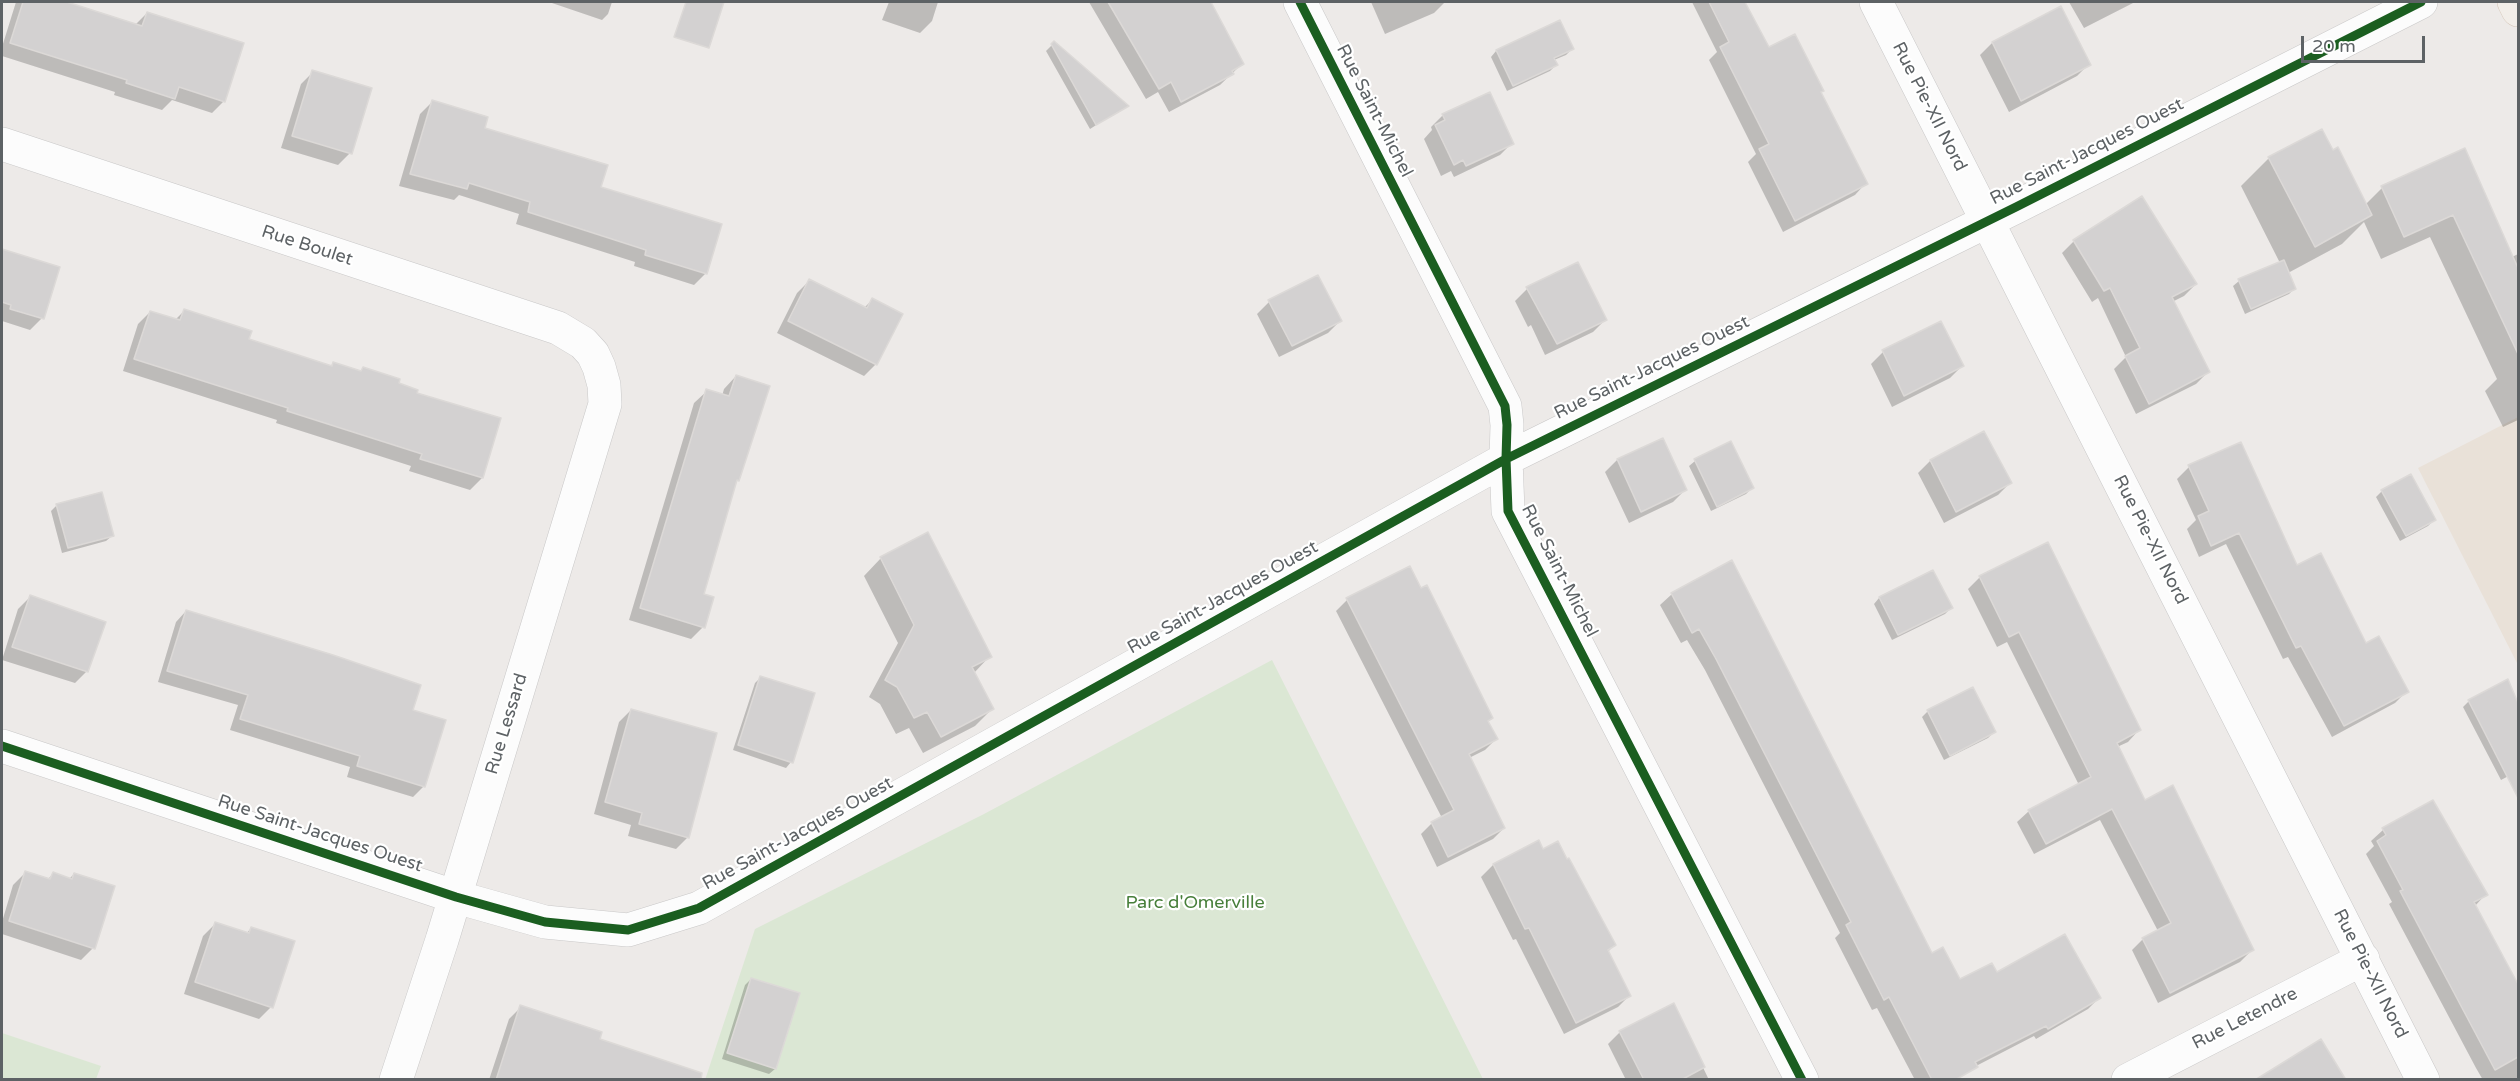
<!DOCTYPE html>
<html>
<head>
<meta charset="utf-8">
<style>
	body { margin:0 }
	#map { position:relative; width:2520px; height:1081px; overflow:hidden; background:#edeae8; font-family:"Varela Round",sans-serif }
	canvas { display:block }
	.frame { position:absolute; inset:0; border:3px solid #5d6265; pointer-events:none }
	.scale { position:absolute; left:2301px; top:36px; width:124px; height:27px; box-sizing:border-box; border:3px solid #5d6265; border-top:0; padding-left:8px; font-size:18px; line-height:21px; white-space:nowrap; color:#5d6265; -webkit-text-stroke:4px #fff; paint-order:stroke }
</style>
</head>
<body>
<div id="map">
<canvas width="2520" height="1081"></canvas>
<div class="frame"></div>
<div class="scale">20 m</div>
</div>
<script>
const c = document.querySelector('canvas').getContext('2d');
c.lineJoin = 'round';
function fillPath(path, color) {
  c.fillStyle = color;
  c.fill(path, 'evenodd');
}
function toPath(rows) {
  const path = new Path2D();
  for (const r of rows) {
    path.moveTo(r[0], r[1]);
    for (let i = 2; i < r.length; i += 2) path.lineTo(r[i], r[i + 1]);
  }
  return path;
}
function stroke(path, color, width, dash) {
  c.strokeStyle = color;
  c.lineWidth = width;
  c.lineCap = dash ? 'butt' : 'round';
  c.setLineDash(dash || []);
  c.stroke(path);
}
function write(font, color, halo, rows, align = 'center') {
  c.font = font + ' "Varela Round",sans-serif';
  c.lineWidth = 4.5;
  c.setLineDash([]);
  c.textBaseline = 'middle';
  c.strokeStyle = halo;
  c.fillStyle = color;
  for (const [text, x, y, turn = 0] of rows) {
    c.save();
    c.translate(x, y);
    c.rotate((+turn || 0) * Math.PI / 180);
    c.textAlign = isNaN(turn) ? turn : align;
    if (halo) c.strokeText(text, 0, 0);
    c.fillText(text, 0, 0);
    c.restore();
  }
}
fillPath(toPath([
	[2518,417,2518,665,2418,468]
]), '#e9e1d8');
fillPath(toPath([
	[1272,660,1483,1079,705,1080,755,929,984,814],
	[2,1033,101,1066,96,1079,2,1079]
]), '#dbe7d4');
fillPath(toPath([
	[16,2,62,2,135,25,147,13,224,101,212,113,172,100,162,110,114,95,115,92,2,56,2,47],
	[549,2,612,2,608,14,602,20],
	[889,2,938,2,932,21,920,33,882,20],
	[1089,2,1193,2,1209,30,1242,64,1220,85,1169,112,1158,92,1146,99],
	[1371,2,1445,2,1434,13,1385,34],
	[1692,2,1743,2,1768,49,1820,93,1866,183,1855,195,1783,232,1748,162,1756,154,1709,60,1717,52],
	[2069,2,2135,2,2084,28],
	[2060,8,2089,64,2077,76,2009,112,1980,55,1992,43],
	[1054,43,1126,106,1090,129,1046,51],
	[1572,49,1566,55,1554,60,1556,65,1550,71,1507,91,1491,57,1496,51],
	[313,72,350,153,338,165,281,148,301,84],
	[432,102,599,188,706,273,694,285,634,266,635,262,516,224,519,214,459,195,454,200,399,186,420,114],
	[1443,115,1512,143,1500,155,1454,177,1451,171,1441,176,1424,139,1432,130,1431,127],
	[2464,150,2512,257,2518,254,2518,420,2503,427,2485,391,2497,379,2430,237,2381,259,2364,222,2342,244,2288,273,2294,289,2289,294,2245,314,2233,286,2239,281,2280,263,2241,186,2269,158,2365,205,2382,188],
	[2074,241,2196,284,2184,296,2172,302,2208,372,2196,384,2136,414,2114,369,2126,357,2098,298,2092,302,2062,253],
	[2,250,58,268,42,318,30,330,2,321],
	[809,281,864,308,872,300,876,364,864,376,777,333,797,293],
	[1527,289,1605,320,1593,332,1545,355,1531,325,1528,327,1515,301],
	[1269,302,1340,321,1328,333,1279,357,1257,314],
	[184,311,247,340,330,367,333,363,360,372,363,369,415,394,482,478,470,490,409,471,411,466,276,423,277,420,123,371,138,324,150,312,175,320],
	[1883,352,1962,366,1950,378,1892,407,1871,364],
	[736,376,738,480,735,483,702,595,703,627,691,639,629,620,694,403,707,391,722,396,724,389],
	[1984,433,2010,483,1998,495,1944,523,1918,473,1930,461],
	[1662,440,1685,490,1673,502,1629,523,1605,472,1617,460],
	[1695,461,1752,488,1746,494,1711,511,1689,466],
	[2189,467,2296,567,2407,691,2395,703,2332,737,2288,657,2283,659,2226,544,2199,557,2187,529,2196,520,2177,479],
	[2382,491,2434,520,2428,526,2400,541,2376,497],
	[57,505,112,536,106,541,62,553,51,511],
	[2048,544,2139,730,2128,742,2117,747,2144,802,2252,950,2240,962,2158,1003,2132,950,2143,939,2158,931,2100,820,2034,854,2017,822,2029,811,2079,785,2007,642,1997,647,1968,589,1980,577],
	[881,558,990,656,974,673,992,709,975,726,923,753,909,728,896,734,880,704,869,697,898,643,864,576],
	[1731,562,1932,955,1960,981,1996,974,2099,998,2088,1009,2036,1039,2034,1036,1949,1080,1915,1080,1877,1008,1872,1010,1835,938,1840,933,1705,670,1687,640,1681,643,1660,605,1672,594],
	[30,597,87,671,75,683,2,660,18,609],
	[1879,598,1951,608,1945,614,1892,640,1874,604],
	[1347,600,1491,718,1487,722,1496,739,1485,750,1469,758,1504,828,1493,839,1437,867,1421,834,1432,823,1442,818,1336,611],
	[186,611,411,711,424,786,413,797,347,777,350,767,230,730,238,705,158,682,176,622],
	[761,677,791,762,786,768,733,750,755,683],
	[2469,701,2518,705,2518,771,2501,780,2463,707],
	[631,710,688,837,676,849,628,836,631,825,594,814,619,722],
	[1928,711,1994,732,1988,738,1944,760,1922,717],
	[2383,830,2486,894,2475,906,2518,987,2518,1080,2483,1080,2476,1068,2389,904,2392,902,2366,854,2374,846,2371,841],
	[1538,842,1614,945,1608,952,1630,995,1618,1007,1564,1034,1516,939,1513,940,1481,877,1493,865],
	[25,873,47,880,53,874,69,879,74,874,93,948,81,960,2,934,2,922,13,885],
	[215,924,246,934,251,928,271,1007,259,1019,184,994,203,936],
	[751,979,775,1069,769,1074,722,1059,745,985],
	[1673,1005,1709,1080,1626,1080,1608,1044,1620,1032],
	[521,1007,677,1080,489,1080,509,1019]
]), '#0003');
const building = toPath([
	[23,2,67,2,142,26,147,12,244,43,225,102,179,87,175,99,126,83,127,80,10,43,23,2],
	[686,2,724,2,709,48,674,37,686,2],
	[1108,2,1211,2,1244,64,1232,71,1234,74,1181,102,1171,82,1159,89,1108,2],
	[1709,2,1745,2,1769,47,1795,34,1824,91,1821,92,1868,184,1795,221,1759,149,1769,144,1720,47,1729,42,1709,2],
	[2061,6,2091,65,2021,101,1992,42,2061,6],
	[1560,20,1574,49,1554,58,1558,65,1513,86,1496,50,1560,20],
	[1054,41,1129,106,1096,125,1051,44,1054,41],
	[312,70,372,88,352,154,292,136,312,70],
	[1490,92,1514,144,1466,166,1463,160,1454,165,1435,125,1445,120,1442,114,1490,92],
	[432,100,488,117,485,128,608,165,601,187,722,224,707,274,645,255,646,250,528,212,530,202,469,183,467,189,410,174,432,100],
	[2322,129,2333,150,2338,147,2372,215,2315,247,2268,157,2322,129],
	[2465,148,2518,268,2518,354,2453,215,2404,237,2381,186,2465,148],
	[2142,196,2197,284,2172,297,2210,372,2149,404,2125,356,2140,348,2110,288,2104,291,2073,240,2142,196],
	[2,249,60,267,44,319,10,309,11,305,2,302,2,249],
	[2284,260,2296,289,2251,309,2238,279,2284,260],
	[1578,262,1607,320,1557,344,1526,287,1578,262],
	[1318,275,1342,321,1292,346,1268,300,1318,275],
	[809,279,867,308,872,298,903,314,877,365,788,321,809,279],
	[184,309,252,331,249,339,332,366,333,362,361,371,363,367,400,379,399,383,418,390,417,393,501,418,483,478,420,459,422,454,287,411,288,408,134,359,150,311,180,320,184,309],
	[1941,321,1964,366,1904,396,1882,350,1941,321],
	[736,375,770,386,739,481,737,480,704,594,714,597,705,628,640,608,706,389,729,396,736,375],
	[1984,431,2012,483,1956,512,1930,460,1984,431],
	[1663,438,1687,490,1641,512,1617,459,1663,438],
	[1731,441,1754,488,1717,507,1694,459,1731,441],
	[2241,442,2297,565,2321,553,2366,643,2379,636,2409,692,2344,726,2301,646,2296,648,2239,533,2211,546,2198,516,2209,511,2188,465,2241,442],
	[2411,474,2436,520,2406,536,2381,490,2411,474],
	[102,492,114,536,68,548,56,504,102,492],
	[928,532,992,657,972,667,994,709,941,737,927,712,914,718,897,687,885,680,914,625,880,557,928,532],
	[2048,542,2141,730,2117,743,2145,800,2173,785,2254,950,2170,993,2142,938,2171,923,2112,809,2046,844,2028,810,2091,777,2019,632,2009,637,1979,576,2048,542],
	[1732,560,1932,953,1943,947,1960,979,1992,963,1997,972,2065,934,2101,998,2048,1029,2046,1026,1975,1062,1978,1067,1955,1080,1932,1080,1889,997,1884,1000,1846,925,1851,922,1716,659,1699,629,1692,633,1671,593,1732,560],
	[1410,566,1421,588,1427,585,1441,613,1493,718,1488,721,1498,739,1469,754,1505,828,1448,857,1431,822,1454,810,1346,598,1410,566],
	[1933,570,1953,608,1898,635,1879,597,1933,570],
	[30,595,106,622,88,672,12,647,30,595],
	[186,610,333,655,421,685,413,710,446,720,425,787,357,766,360,756,240,719,248,695,167,671,186,610],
	[760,676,815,693,793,763,738,745,760,676],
	[2508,679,2518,703,2518,798,2468,700,2508,679],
	[1973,687,1996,732,1950,756,1927,710,1973,687],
	[631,709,717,733,689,838,639,824,642,813,605,802,631,709],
	[2433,800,2488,895,2474,902,2518,984,2518,1057,2495,1070,2400,891,2403,890,2377,841,2386,835,2382,828,2433,800],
	[1539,840,1543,849,1558,841,1567,859,1569,858,1616,945,1608,950,1631,996,1576,1023,1529,928,1525,929,1493,864,1539,840],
	[25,871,50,879,53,872,72,879,74,873,115,886,95,949,9,921,25,871],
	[215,922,249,933,251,927,295,941,273,1008,195,982,215,922],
	[751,978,800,993,776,1069,727,1053,751,978],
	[1674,1003,1705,1067,1681,1080,1644,1080,1619,1031,1674,1003],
	[520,1005,602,1032,600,1039,702,1073,701,1080,496,1080,520,1005],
	[2321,1039,2346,1080,2255,1080,2321,1039]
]);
fillPath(building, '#d3d1d1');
stroke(building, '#dcd9d7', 1.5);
const minor = toPath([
	[1300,2,1505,406,1507,425,1506,459,1508,511,1802,1080],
	[1876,2,2423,1080],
	[2,144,558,328,583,343,593,354,599,367,604,385,605,404,442,940,396,1080],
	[2,746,456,897,545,922,628,930,699,908,1506,459,2016,207,2421,2],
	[2128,1080,2363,959]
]);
const primary = toPath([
	[2514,2,2518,10]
]);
stroke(minor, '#c9c8c8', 34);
stroke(primary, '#d3c4b7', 34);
stroke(minor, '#fcfcfc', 33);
stroke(primary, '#f2eee9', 33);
stroke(toPath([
	[1300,2,1505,406,1507,425,1506,459,1508,511,1802,1080],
	[2,746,456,897,545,922,628,930,699,908,1506,459,2016,207,2421,2]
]), '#1b5e20', 9);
write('18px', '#5d6265', '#fff', [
	["Rue Pie-XII Nord",1929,107,63],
	["Rue Saint-Michel",1374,111,63],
	["Rue Saint-Jacques Ouest",2087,152,-27],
	["Rue Boulet",307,246,18],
	["Rue Saint-Jacques Ouest",1652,368,-26],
	["Rue Pie-XII Nord",2150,540,63],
	["Rue Saint-Michel",1559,571,63],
	["Rue Saint-Jacques Ouest",1223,598,-29],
	["Rue Lessard",507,724,-73],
	["Rue Saint-Jacques Ouest",320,834,18],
	["Rue Saint-Jacques Ouest",798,834,-29],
	["Rue Pie-XII Nord",2370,974,63],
	["Rue Letendre",2245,1019,-27]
]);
write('18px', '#477f3a', '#fff', [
	["Parc d'Omerville",1195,903]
]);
</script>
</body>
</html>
